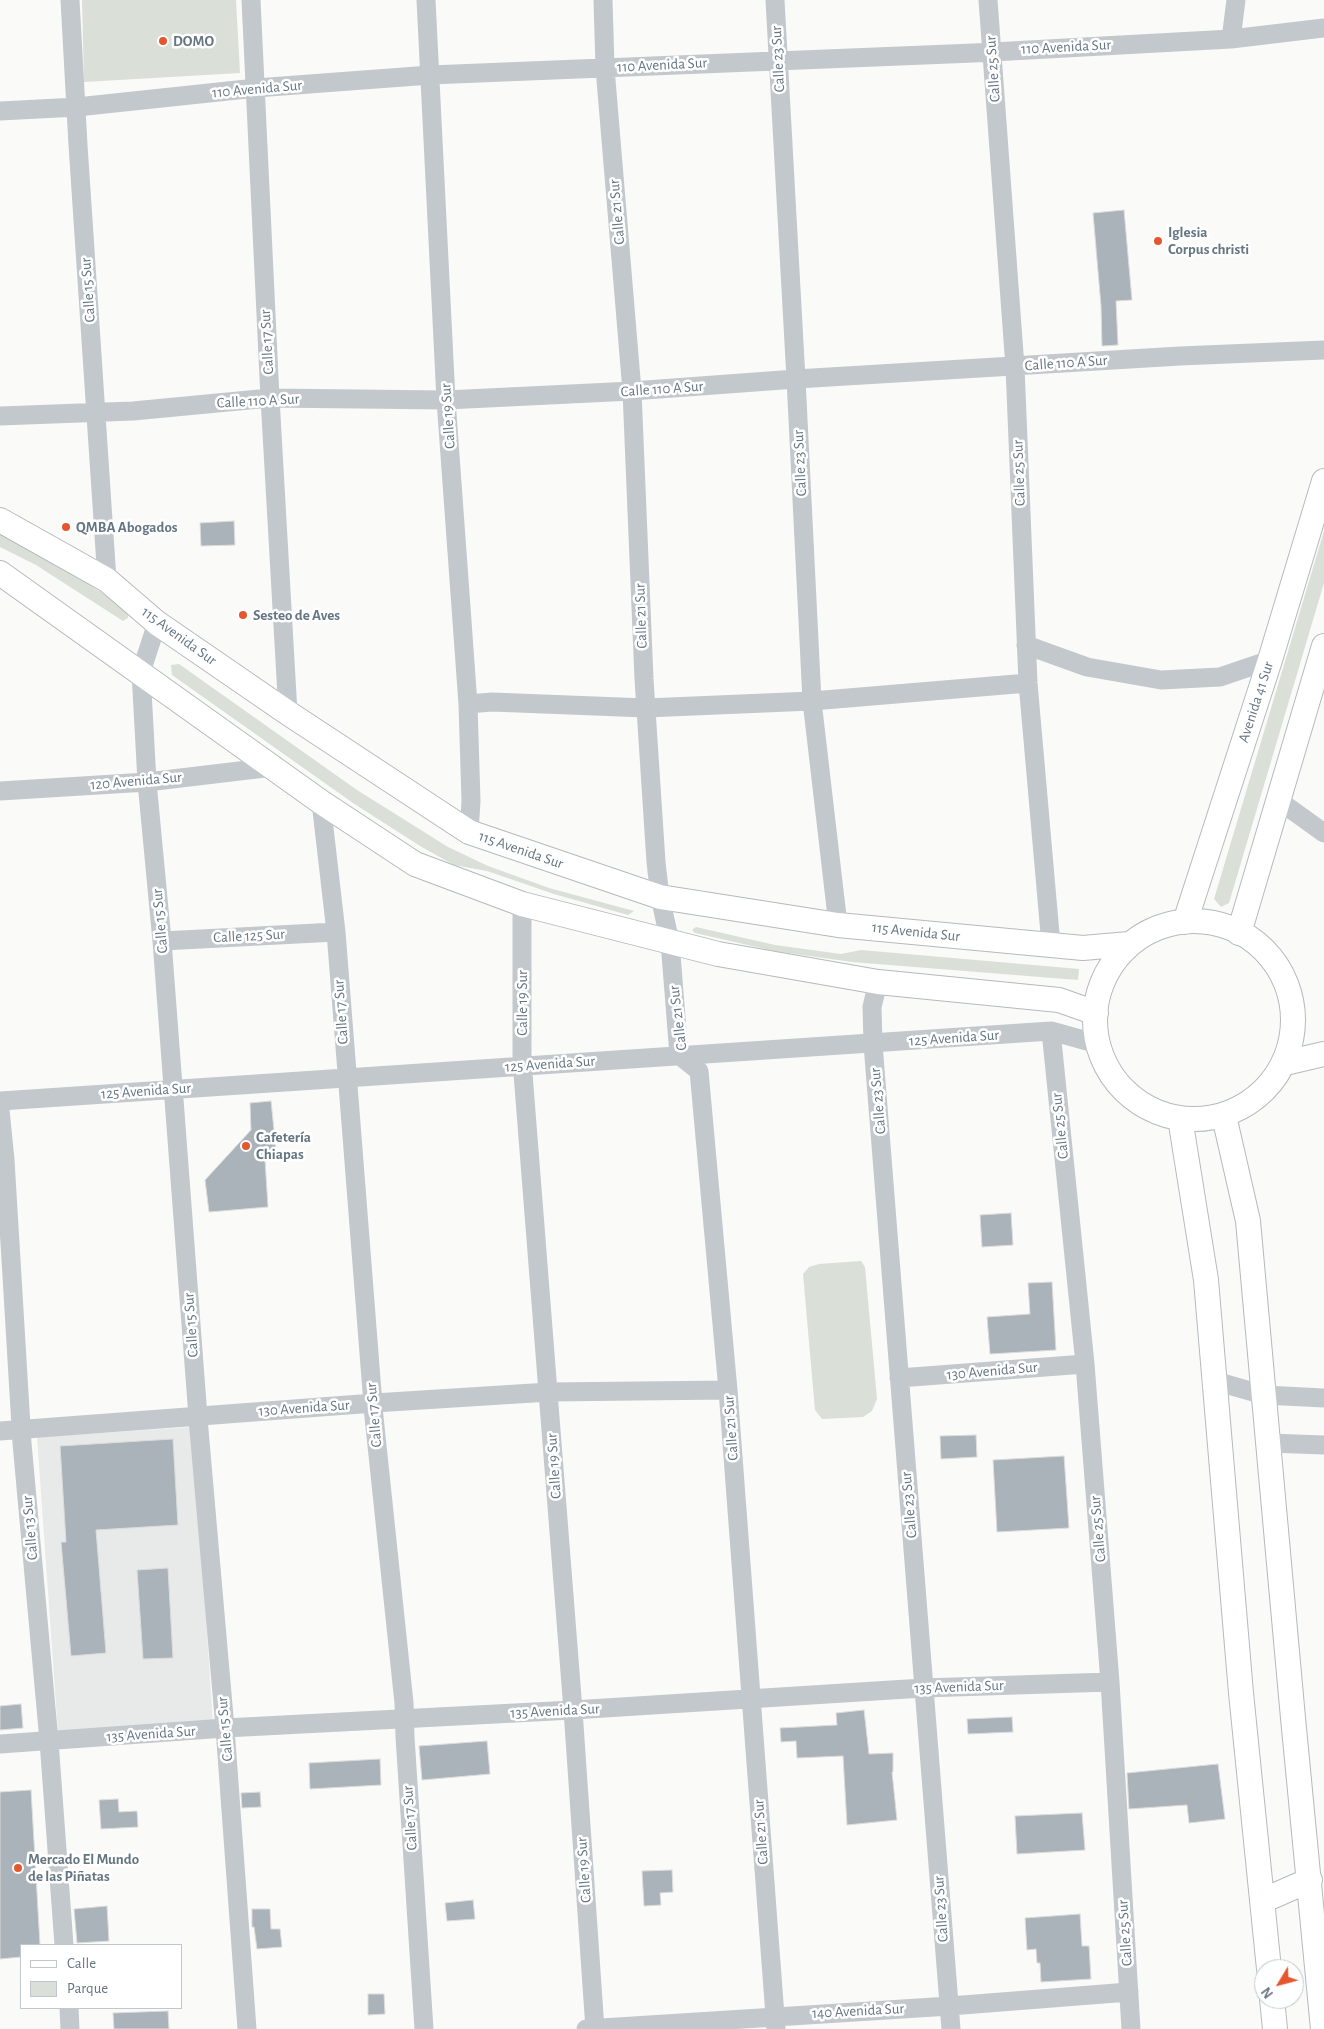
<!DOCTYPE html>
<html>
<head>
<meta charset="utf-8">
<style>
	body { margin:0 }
	#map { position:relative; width:1324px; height:2029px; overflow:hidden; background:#fafaf8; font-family:"Alegreya Sans",sans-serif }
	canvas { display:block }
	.legend { position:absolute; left:20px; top:1944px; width:162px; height:65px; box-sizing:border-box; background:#fff; border:1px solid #c1c8cd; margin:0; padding:6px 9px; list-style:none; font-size:15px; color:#657683 }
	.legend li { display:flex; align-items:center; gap:10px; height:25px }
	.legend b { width:25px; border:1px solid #c1c8cd }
	.north { position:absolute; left:1254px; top:1959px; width:50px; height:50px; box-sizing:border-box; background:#fff; border:1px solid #c1c8cd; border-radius:50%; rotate:233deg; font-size:14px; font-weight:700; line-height:20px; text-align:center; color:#657683 }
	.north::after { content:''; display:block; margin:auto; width:18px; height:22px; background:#e4572e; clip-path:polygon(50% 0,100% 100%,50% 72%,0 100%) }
</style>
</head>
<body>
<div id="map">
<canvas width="1324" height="2029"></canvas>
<ul class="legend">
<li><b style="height:6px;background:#fff"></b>Calle</li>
<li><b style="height:14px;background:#dadfd7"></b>Parque</li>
</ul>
<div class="north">N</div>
</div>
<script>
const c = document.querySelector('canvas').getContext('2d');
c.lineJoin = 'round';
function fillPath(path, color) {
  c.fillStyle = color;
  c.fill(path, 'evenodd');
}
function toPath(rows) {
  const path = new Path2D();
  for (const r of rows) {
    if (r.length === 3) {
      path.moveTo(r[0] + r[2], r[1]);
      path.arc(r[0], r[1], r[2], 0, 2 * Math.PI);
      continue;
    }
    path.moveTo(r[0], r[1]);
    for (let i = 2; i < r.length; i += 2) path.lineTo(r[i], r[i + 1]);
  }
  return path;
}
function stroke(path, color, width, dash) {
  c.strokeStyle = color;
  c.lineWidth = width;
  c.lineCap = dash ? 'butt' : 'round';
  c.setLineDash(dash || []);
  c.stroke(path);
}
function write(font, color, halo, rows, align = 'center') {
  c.font = font + ' "Alegreya Sans",sans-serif';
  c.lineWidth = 5;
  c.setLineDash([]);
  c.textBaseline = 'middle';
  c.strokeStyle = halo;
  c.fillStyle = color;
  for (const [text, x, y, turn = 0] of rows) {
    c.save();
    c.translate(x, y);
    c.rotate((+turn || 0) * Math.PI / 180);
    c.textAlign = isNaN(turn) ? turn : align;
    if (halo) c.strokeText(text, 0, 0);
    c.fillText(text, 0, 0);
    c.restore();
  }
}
fillPath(toPath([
	[193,1427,213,1723,58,1733,37,1437]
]), '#e8e9e9');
fillPath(toPath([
	[82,0,236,0,240,73,84,82],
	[0,531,84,581,128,610,128,618,123,621,36,565,0,547],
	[1324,531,1324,583,1229,903,1221,907,1214,899],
	[179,664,357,790,448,847,488,866,549,888,634,911,628,915,554,894,487,871,454,865,420,846,353,803,172,675,171,665],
	[696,927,775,945,841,954,861,950,1079,969,1078,980,852,962,774,951,695,933,692,930],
	[861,1261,865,1267,877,1399,872,1411,863,1417,822,1419,815,1410,803,1274,809,1267,819,1264]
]), '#dadfd7');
const building = toPath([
	[1124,210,1132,300,1116,301,1118,345,1102,346,1101,306,1093,213,1124,210],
	[234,521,235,545,201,546,200,523,234,521],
	[271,1101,277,1159,265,1160,268,1207,209,1212,205,1180,251,1130,250,1103,271,1101],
	[1011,1213,1013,1245,982,1247,980,1215,1011,1213],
	[1052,1282,1056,1350,990,1354,987,1317,1030,1314,1028,1283,1052,1282],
	[976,1435,977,1457,941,1459,940,1436,976,1435],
	[173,1439,178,1525,96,1530,106,1653,71,1656,61,1542,66,1542,60,1446,173,1439],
	[1064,1456,1069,1528,997,1532,993,1460,1064,1456],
	[168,1568,173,1658,143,1659,137,1570,168,1568],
	[21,1704,23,1728,0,1730,0,1706,21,1704],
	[864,1710,869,1754,893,1753,893,1772,892,1772,897,1820,847,1825,843,1756,797,1758,796,1741,781,1742,780,1728,837,1725,836,1713,864,1710],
	[1012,1717,1013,1732,968,1734,967,1719,1012,1717],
	[487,1741,490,1774,422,1780,419,1746,487,1741],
	[380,1759,381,1785,310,1789,309,1763,380,1759],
	[1218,1764,1225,1819,1189,1823,1187,1805,1129,1809,1127,1773,1218,1764],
	[31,1790,40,1945,21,1945,21,1957,0,1959,0,1792,31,1790],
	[260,1792,261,1807,242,1808,241,1793,260,1792],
	[118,1799,119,1812,137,1811,138,1827,101,1829,99,1800,118,1799],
	[1082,1813,1085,1850,1017,1854,1015,1816,1082,1813],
	[672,1870,673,1892,660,1893,661,1905,644,1906,642,1871,672,1870],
	[473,1900,475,1919,447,1921,445,1903,473,1900],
	[107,1906,109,1941,77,1943,74,1909,107,1906],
	[252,1909,270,1909,271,1929,280,1929,282,1947,257,1949,254,1927,252,1927,252,1909],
	[1080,1914,1082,1946,1089,1946,1091,1979,1041,1982,1040,1963,1037,1963,1036,1949,1027,1950,1025,1918,1080,1914],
	[368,1994,384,1994,385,2014,368,2015,368,1994],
	[168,2011,169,2029,114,2029,113,2013,168,2011]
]);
fillPath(building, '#aab3b9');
stroke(building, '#dcdcda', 1);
const major = toPath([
	[0,520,107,580,157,623,288,713,469,832,660,897,838,925,1083,948,1129,944],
	[0,573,321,802,415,864,522,904,718,954,878,982,1059,1000,1096,1013],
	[1194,1020,99],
	[1185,922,1270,660,1324,481],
	[1239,933,1324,646],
	[1285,1063,1324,1054],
	[1224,1116,1248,1221,1293,1718,1323,2029],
	[1180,1118,1206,1280,1241,1693,1269,1969],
	[1262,1901,1310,1880],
	[1272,1999,1275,2029]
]);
stroke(major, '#b5babe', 26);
stroke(toPath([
	[70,0,78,145,107,580],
	[251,0,270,398,288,713],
	[426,0,446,400,468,704,471,801,469,832],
	[603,0,605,68,632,391,644,679,656,862,660,897,670,942,679,1055,699,1071,728,1390,776,2029],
	[775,0,796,379,812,701,838,925],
	[988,0,1015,367,1028,683,1051,945],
	[1231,39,1236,0],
	[0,111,77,107,256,88,430,75,974,53,1231,39,1324,28],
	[0,416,133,411,270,398,446,400,632,391,796,379,1180,356,1324,350],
	[157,623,141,672,147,782,162,941,199,1430,225,1728,247,2029],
	[1026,645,1087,667,1161,680,1220,677,1270,660],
	[468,704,492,702,646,708,812,701,1028,683],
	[0,791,147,782,273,767],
	[1278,800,1324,833],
	[321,802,336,932,374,1417,404,1703,405,1737,424,2029],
	[522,904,522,1061,573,1710,595,2029],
	[162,941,336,932],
	[878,982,872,1007,873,1044,951,2029],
	[1051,1031,1085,1364,1110,1682,1131,2029],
	[0,1101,1051,1031,1098,1044],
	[0,1110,5,1160,22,1443,49,1741,64,1945],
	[899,1378,1085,1364],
	[1215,1381,1264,1395,1324,1398],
	[0,1431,374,1403,549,1392,728,1390],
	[1269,1443,1324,1445],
	[0,1744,225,1728,573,1710,923,1688,1110,1682],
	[69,2008,70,2029],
	[586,2029,950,2006,1129,1992]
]), '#c3c8cc', 19);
stroke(major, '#fff', 24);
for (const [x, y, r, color] of [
	[163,41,5,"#e4572e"],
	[1158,241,5,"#e4572e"],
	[66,527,5,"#e4572e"],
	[243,615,5,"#e4572e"],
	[246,1146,5,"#e4572e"],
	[18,1868,5,"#e4572e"]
]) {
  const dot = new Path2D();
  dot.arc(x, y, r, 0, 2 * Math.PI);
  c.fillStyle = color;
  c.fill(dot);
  stroke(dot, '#fff', 2);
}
write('bold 15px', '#657683', '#fff', [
	["DOMO",173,41],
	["Iglesia",1168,232],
	["Corpus christi",1168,249],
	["QMBA Abogados",76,527],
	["Sesteo de Aves",253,615],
	["Cafetería",256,1137],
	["Chiapas",256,1154],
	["Mercado El Mundo",28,1859],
	["de las Piñatas",28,1876]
], 'left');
write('15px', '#657683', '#fff', [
	["110 Avenida Sur",1066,47,-3],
	["Calle 23 Sur",778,59,-93],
	["110 Avenida Sur",662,65,-3],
	["Calle 25 Sur",993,69,-94],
	["110 Avenida Sur",257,89,-5],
	["Calle 21 Sur",617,212,-95],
	["Calle 15 Sur",88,290,-94],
	["Calle 17 Sur",267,342,-93],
	["Calle 110 A Sur",1066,363,-4],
	["Calle 110 A Sur",662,389,-4],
	["Calle 110 A Sur",258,401,-3],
	["Calle 19 Sur",448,416,-94],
	["Calle 23 Sur",800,463,-93],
	["Calle 25 Sur",1019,473,-92],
	["Calle 21 Sur",641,616,-92],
	["115 Avenida Sur",179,636,36],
	["Avenida 41 Sur",1256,702,-72],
	["120 Avenida Sur",136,781,-5],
	["115 Avenida Sur",521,850,19],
	["Calle 15 Sur",160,921,-95],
	["115 Avenida Sur",916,932,6],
	["Calle 125 Sur",249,936,-3],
	["Calle 19 Sur",522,1003,-90],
	["Calle 17 Sur",341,1012,-94],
	["Calle 21 Sur",678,1018,-97],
	["125 Avenida Sur",954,1038,-4],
	["125 Avenida Sur",550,1064,-4],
	["125 Avenida Sur",146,1091,-4],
	["Calle 23 Sur",878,1101,-95],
	["Calle 25 Sur",1060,1126,-96],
	["Calle 15 Sur",191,1325,-94],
	["130 Avenida Sur",992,1371,-5],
	["130 Avenida Sur",304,1408,-4],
	["Calle 17 Sur",374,1415,-95],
	["Calle 21 Sur",731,1428,-94],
	["Calle 19 Sur",554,1466,-94],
	["Calle 23 Sur",909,1505,-95],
	["Calle 13 Sur",30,1528,-95],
	["Calle 25 Sur",1098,1529,-95],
	["135 Avenida Sur",959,1687,-2],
	["135 Avenida Sur",555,1711,-3],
	["Calle 15 Sur",225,1729,-95],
	["135 Avenida Sur",151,1734,-4],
	["Calle 17 Sur",410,1818,-94],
	["Calle 21 Sur",761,1832,-94],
	["Calle 19 Sur",584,1870,-94],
	["Calle 23 Sur",941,1909,-94],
	["Calle 25 Sur",1125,1933,-94],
	["140 Avenida Sur",858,2011,-3]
]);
</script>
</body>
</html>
